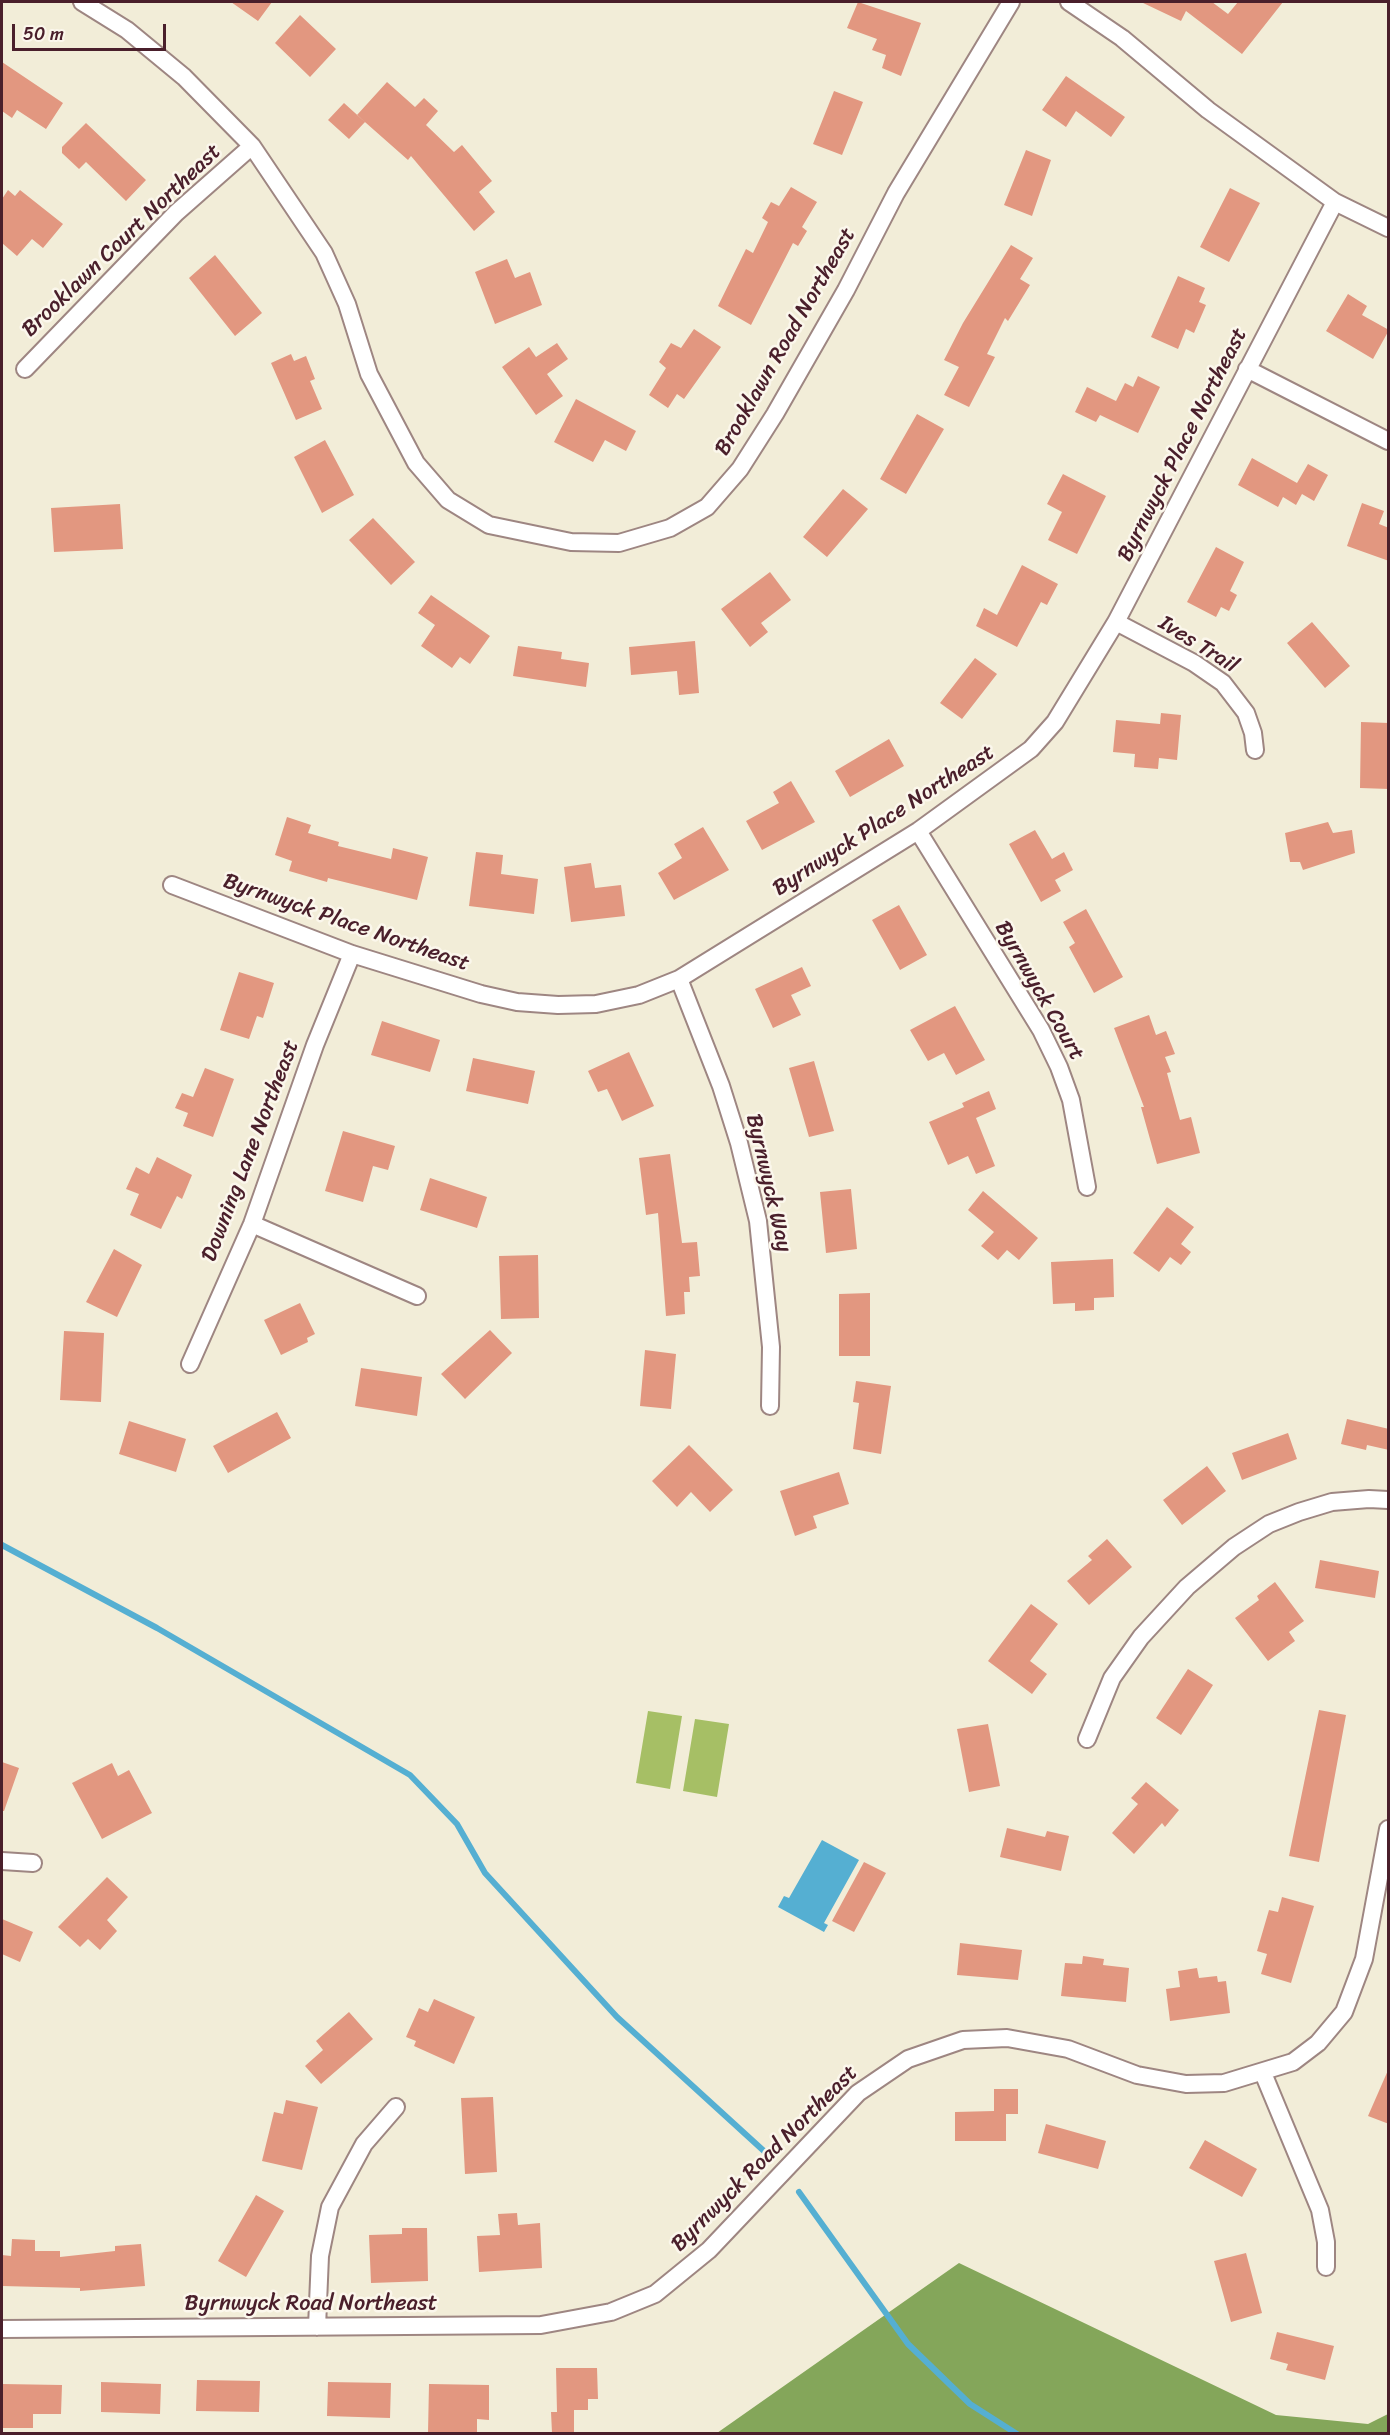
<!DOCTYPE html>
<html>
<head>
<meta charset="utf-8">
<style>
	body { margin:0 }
	#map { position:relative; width:1390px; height:2435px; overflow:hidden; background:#f2edd8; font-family:Sriracha,sans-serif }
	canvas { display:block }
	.frame { position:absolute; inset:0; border:3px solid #4a1f2b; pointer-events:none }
	.scale { position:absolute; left:12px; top:24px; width:154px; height:27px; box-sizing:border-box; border:3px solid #4a1f2b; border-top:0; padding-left:8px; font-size:18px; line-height:21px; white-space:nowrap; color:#4a1f2b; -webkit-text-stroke:4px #fbf7ec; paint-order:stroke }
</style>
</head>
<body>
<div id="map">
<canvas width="1390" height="2435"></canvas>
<div class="frame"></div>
<div class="scale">50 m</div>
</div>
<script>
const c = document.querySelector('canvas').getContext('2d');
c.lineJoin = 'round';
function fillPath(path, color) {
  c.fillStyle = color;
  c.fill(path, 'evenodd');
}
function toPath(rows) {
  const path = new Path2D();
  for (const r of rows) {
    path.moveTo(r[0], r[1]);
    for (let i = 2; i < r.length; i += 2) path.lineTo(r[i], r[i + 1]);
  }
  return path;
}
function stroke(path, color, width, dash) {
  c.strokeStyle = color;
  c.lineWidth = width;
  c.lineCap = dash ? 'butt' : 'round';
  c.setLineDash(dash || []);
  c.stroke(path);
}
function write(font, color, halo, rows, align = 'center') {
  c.font = font + ' Sriracha,sans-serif';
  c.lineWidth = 5;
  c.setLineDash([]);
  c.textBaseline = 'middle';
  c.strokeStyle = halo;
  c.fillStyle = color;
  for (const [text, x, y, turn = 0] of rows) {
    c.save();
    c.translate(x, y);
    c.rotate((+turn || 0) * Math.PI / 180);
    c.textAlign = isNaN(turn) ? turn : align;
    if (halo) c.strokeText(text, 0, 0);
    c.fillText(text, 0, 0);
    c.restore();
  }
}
fillPath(toPath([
	[648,1711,682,1716,670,1789,636,1783],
	[695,1719,729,1724,717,1797,683,1791]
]), '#a6bf65');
fillPath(toPath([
	[959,2263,1276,2415,1368,2424,1388,2414,1388,2433,717,2433]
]), '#84a65a');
fillPath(toPath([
	[822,1840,859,1860,824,1923,828,1925,824,1932,778,1907,784,1896,789,1898]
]), '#55afd2');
stroke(toPath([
	[2,1545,157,1628,410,1775,457,1824,485,1873,617,2017,765,2152],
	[799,2192,908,2344,970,2404,1017,2434]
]), '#55afd2', 6);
fillPath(toPath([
	[231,2,272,2,258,21],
	[858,2,921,23,901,76,882,68,886,55,872,50,877,39,847,28],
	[1141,2,1212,2,1228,14,1238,2,1283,2,1242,54,1186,11,1181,21],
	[300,15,336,49,310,77,275,43],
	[2,62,63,103,46,129,17,110,12,118,2,111],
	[1066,76,1125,117,1111,137,1076,111,1066,127,1042,110],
	[387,82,415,107,424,98,438,111,426,125,454,152,462,145,492,181,479,192,495,212,474,231,411,156,408,160,357,115],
	[834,91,863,102,842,155,813,144],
	[344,103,365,122,349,139,328,120],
	[86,123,146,180,126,201,86,162,79,169,62,153,62,147],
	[1026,150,1051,160,1032,216,1004,205],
	[791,187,817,202,802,227,807,231,798,246,793,243,751,325,718,306,746,249,753,253,768,222,762,218,771,202,779,206],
	[1230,188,1260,203,1229,262,1200,247],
	[8,190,15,196,20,190,63,224,43,248,32,239,17,256,2,243,2,199],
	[1011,245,1033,258,1020,279,1030,285,1008,321,1005,318,987,354,995,357,969,407,944,395,959,367,944,360,963,323],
	[215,255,262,313,235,336,189,278],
	[507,259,515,278,530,272,542,305,495,324,475,272],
	[1178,276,1205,288,1199,302,1206,305,1194,333,1186,329,1178,349,1151,337],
	[1348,294,1367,306,1362,315,1389,330,1373,359,1326,331],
	[694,329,721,347,684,399,677,394,668,408,649,395,666,368,659,362,671,343,681,348],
	[557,343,568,359,547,374,563,396,536,415,502,367,529,347,536,357],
	[291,354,294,361,306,356,315,379,310,381,322,409,296,420,271,363],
	[1138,376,1160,387,1138,433,1100,415,1096,422,1075,412,1087,387,1116,401,1125,383,1133,387],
	[576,399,636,431,626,451,605,440,593,462,554,442],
	[917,414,944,429,906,494,880,479],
	[325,440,354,495,322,513,294,457],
	[1252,458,1297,483,1308,464,1328,475,1314,501,1302,494,1296,505,1283,497,1278,507,1238,485],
	[1063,474,1106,496,1077,554,1048,540,1062,512,1047,504],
	[843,489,868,509,827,557,803,537],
	[1362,503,1384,511,1379,524,1389,528,1389,561,1347,546],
	[120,504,123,549,54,552,51,508],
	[373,518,415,562,391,585,349,540],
	[1216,547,1244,562,1230,591,1237,595,1229,611,1221,607,1216,617,1187,602],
	[1022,565,1058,584,1047,605,1041,602,1017,647,976,626,984,608,997,615],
	[770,572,791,600,761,623,768,632,750,647,721,609],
	[431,595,490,636,470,664,460,657,452,668,421,646,435,625,418,613],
	[1312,622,1350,666,1325,688,1287,643],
	[695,641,699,693,679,695,677,671,631,675,629,647],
	[518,646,562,652,561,659,589,663,586,687,513,676],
	[975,658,997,674,962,719,940,703],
	[1161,713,1181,715,1177,760,1159,758,1158,769,1134,767,1135,754,1113,752,1116,720,1160,724],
	[1361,722,1389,723,1389,789,1360,788],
	[889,739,904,766,850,797,835,771],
	[791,781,815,822,762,850,746,821,779,803,773,792],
	[287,817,311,825,308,833,339,842,338,846,391,859,393,848,428,857,417,900,328,878,327,882,289,871,292,861,275,855],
	[1328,822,1333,833,1352,830,1355,853,1303,870,1300,862,1290,862,1285,833],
	[703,827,729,870,674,900,658,873,682,858,674,844],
	[1035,830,1052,859,1064,852,1073,870,1055,880,1061,891,1041,902,1009,844],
	[476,852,503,855,501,874,538,879,534,914,469,906],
	[591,863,595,888,621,885,625,916,571,922,564,867],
	[899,905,927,955,900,970,872,920],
	[1086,909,1123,977,1094,993,1069,947,1075,943,1063,922],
	[802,967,811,986,791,995,801,1015,773,1028,755,989],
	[239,972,274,983,263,1018,257,1016,249,1039,220,1030],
	[955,1006,985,1060,956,1075,944,1053,928,1061,910,1030],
	[1149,1015,1156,1035,1166,1031,1175,1054,1165,1057,1171,1072,1167,1073,1180,1120,1191,1117,1200,1153,1157,1164,1141,1107,1144,1107,1114,1028],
	[382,1021,440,1040,430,1072,371,1055],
	[629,1052,654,1106,622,1121,607,1089,598,1092,588,1071],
	[473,1058,535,1071,528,1104,466,1091],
	[814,1061,834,1131,809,1137,789,1068],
	[205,1068,234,1079,213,1137,183,1126,188,1113,175,1108,182,1093,193,1097],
	[989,1091,996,1109,976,1118,995,1166,976,1174,968,1156,948,1165,929,1122,964,1107,962,1103],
	[343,1131,395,1146,388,1170,373,1166,363,1202,325,1191],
	[670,1154,682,1243,697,1242,700,1276,689,1277,690,1292,684,1292,685,1314,666,1316,658,1213,646,1215,639,1158],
	[157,1157,192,1175,182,1199,177,1196,161,1229,130,1215,139,1194,126,1189,136,1167,149,1174],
	[430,1178,487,1197,477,1228,420,1210],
	[851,1189,857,1249,826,1253,820,1192],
	[983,1191,1038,1238,1019,1260,1007,1250,998,1260,981,1246,994,1232,968,1210],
	[1167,1207,1194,1227,1181,1244,1191,1252,1181,1265,1170,1257,1159,1272,1133,1253],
	[114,1249,142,1265,117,1317,86,1302],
	[538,1255,539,1318,501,1319,499,1256],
	[1113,1259,1114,1297,1094,1298,1094,1310,1075,1311,1075,1303,1053,1304,1051,1262],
	[870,1293,870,1356,839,1356,839,1294],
	[300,1303,315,1334,307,1338,308,1342,281,1355,264,1320],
	[490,1330,512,1353,465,1399,441,1374],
	[64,1331,104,1333,101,1402,60,1400],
	[645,1350,676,1354,671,1409,640,1406],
	[361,1368,422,1377,417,1416,355,1406],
	[856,1381,891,1386,881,1454,853,1449,859,1403,853,1402],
	[277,1412,291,1438,228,1473,213,1446],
	[1347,1419,1389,1429,1389,1450,1367,1445,1366,1450,1341,1444],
	[129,1421,186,1439,176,1472,119,1454],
	[1288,1433,1297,1459,1242,1480,1232,1453],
	[689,1445,733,1490,710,1512,691,1492,677,1507,652,1481],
	[1207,1466,1226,1491,1182,1525,1163,1500],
	[839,1472,849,1504,813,1516,817,1528,795,1536,780,1491],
	[1107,1539,1132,1567,1089,1605,1067,1581,1092,1560,1088,1556],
	[1320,1560,1379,1571,1375,1598,1315,1588],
	[1275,1582,1304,1621,1289,1632,1295,1641,1268,1661,1235,1618,1259,1600,1257,1596],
	[1031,1604,1058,1624,1030,1661,1047,1674,1032,1694,988,1661],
	[1188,1669,1213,1685,1181,1735,1156,1718],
	[1319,1710,1346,1715,1319,1862,1289,1856],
	[988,1724,1000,1786,969,1792,957,1729],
	[2,1762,19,1768,4,1811,2,1811],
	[112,1763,118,1776,129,1770,152,1813,102,1839,72,1783],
	[1146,1782,1179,1810,1165,1827,1162,1823,1134,1854,1112,1833,1138,1804,1131,1798],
	[1007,1828,1045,1837,1047,1831,1069,1836,1061,1871,1000,1857],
	[864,1862,886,1873,854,1932,832,1921],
	[107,1877,128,1897,107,1920,117,1931,100,1950,88,1939,80,1947,58,1927],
	[1282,1897,1314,1906,1291,1983,1261,1974,1267,1954,1257,1951,1269,1910,1278,1912],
	[2,1919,33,1932,20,1962,2,1954],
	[960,1943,1022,1950,1018,1980,957,1975],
	[1083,1956,1104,1959,1103,1965,1129,1968,1126,2002,1061,1996,1065,1963,1082,1964],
	[1197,1968,1199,1978,1217,1976,1218,1982,1226,1981,1230,2013,1170,2021,1166,1989,1180,1987,1178,1971],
	[434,1999,475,2017,454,2064,414,2046,416,2041,406,2037,419,2008,428,2012],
	[349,2012,373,2039,321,2084,305,2066,323,2050,316,2041],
	[1389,2068,1389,2124,1368,2116],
	[994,2089,1018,2089,1018,2114,1006,2114,1006,2141,955,2141,955,2112,994,2111],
	[493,2097,497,2172,465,2174,461,2098],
	[286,2100,318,2107,302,2170,262,2161,274,2112,283,2114],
	[1046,2124,1106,2141,1098,2169,1038,2153],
	[1205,2140,1257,2169,1242,2197,1189,2168],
	[256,2195,284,2211,246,2277,218,2261],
	[517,2213,518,2225,540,2223,542,2268,479,2272,477,2236,500,2235,498,2214],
	[402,2228,427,2228,428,2281,371,2283,369,2235,402,2234],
	[12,2239,35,2240,35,2251,60,2251,60,2257,115,2251,115,2246,141,2244,145,2286,80,2291,80,2288,2,2286,2,2255,11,2256],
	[1246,2253,1262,2313,1231,2322,1214,2261],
	[1277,2332,1334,2346,1325,2380,1286,2370,1288,2364,1270,2359],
	[556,2368,597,2368,598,2399,588,2399,588,2410,574,2410,574,2433,552,2433,551,2412,557,2412],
	[197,2380,260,2381,259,2412,196,2411],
	[101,2382,161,2384,160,2414,101,2412],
	[328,2382,391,2383,390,2418,327,2416],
	[2,2384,62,2385,61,2414,33,2414,33,2428,2,2428],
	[429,2384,489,2385,489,2420,477,2419,477,2433,428,2433]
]), '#e29780');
const street = toPath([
	[82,2,127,30,184,77,252,146,324,253,347,304,369,374,416,463,448,500,489,525,571,542,619,543,670,528,707,507,740,469,775,414,846,290,896,193,1011,2],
	[1069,2,1122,38,1208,110,1335,202,1388,228],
	[25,369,176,213,252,146],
	[1247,369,1388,441],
	[1116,622,1194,663,1223,683,1246,713,1253,733,1255,750],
	[918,831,1041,1030,1059,1067,1071,1100,1087,1187],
	[172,885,352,954,481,994,517,1002,558,1005,596,1004,639,995,679,979,918,831,1031,749,1055,722,1116,622,1335,202],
	[679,979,721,1086,739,1143,758,1221,771,1347,770,1406],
	[252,1224,417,1296],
	[190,1364,252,1224,315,1045,352,954],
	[1087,1739,1112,1678,1141,1637,1187,1587,1234,1547,1269,1524,1299,1512,1332,1502,1369,1499,1388,1500],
	[2,1861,33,1863],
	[1263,2073,1320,2210,1326,2242,1326,2267],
	[317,2327,320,2256,330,2207,364,2144,396,2107],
	[2,2329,541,2325,611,2312,655,2294,709,2250,858,2093,908,2059,963,2040,1007,2038,1068,2049,1137,2075,1186,2084,1224,2083,1293,2062,1318,2043,1344,2012,1364,1959,1388,1829]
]);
stroke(street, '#9e8682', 20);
stroke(street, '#fff', 16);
write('22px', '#4a1f2b', '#fbf7ec', [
	["Brooklawn Court Northeast",122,241,-44],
	["Brooklawn Road Northeast",786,342,-60],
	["Byrnwyck Place Northeast",1183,445,-63],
	["Ives Trail",1198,645,32],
	["Byrnwyck Place Northeast",884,821,-33],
	["Byrnwyck Place Northeast",346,923,19],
	["Byrnwyck Court",1039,991,60],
	["Downing Lane Northeast",251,1151,-69],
	["Byrnwyck Way",768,1183,77],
	["Byrnwyck Road Northeast",765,2159,-45],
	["Byrnwyck Road Northeast",311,2304]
]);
</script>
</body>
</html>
